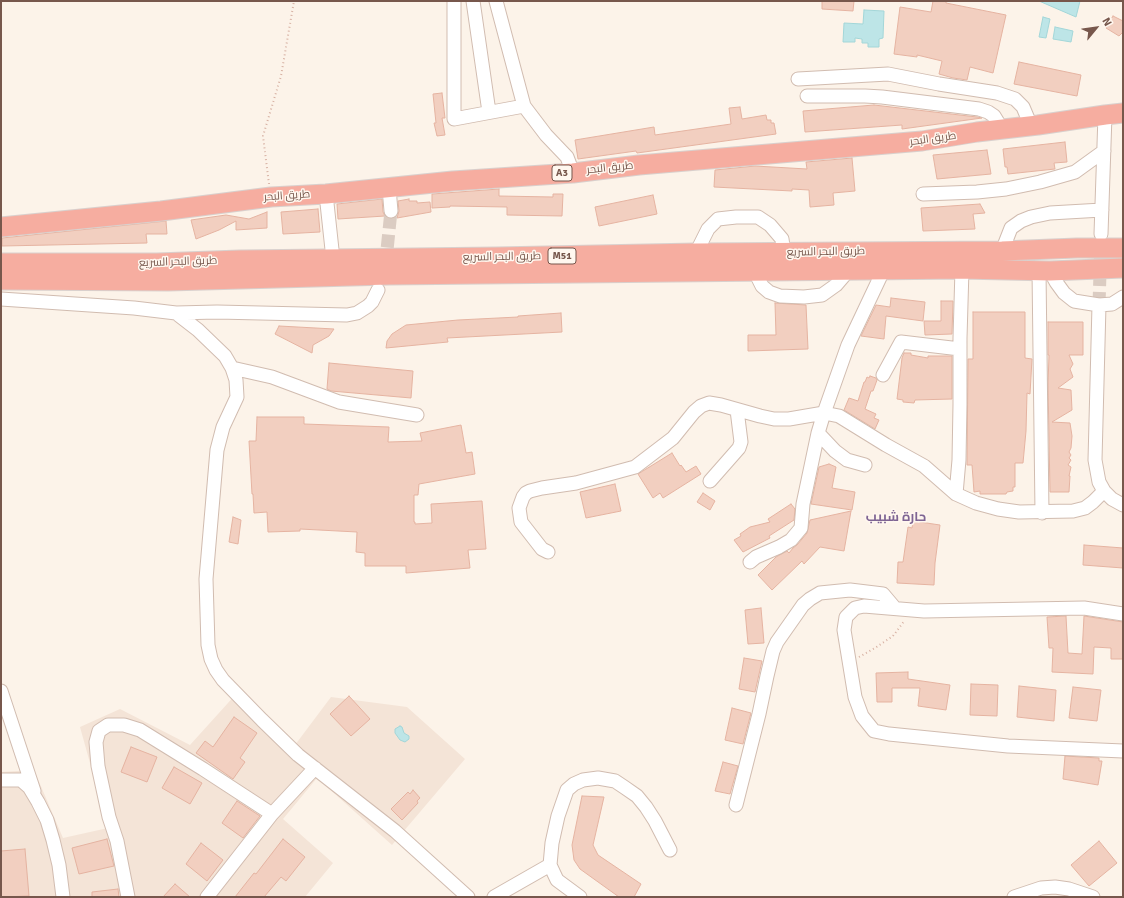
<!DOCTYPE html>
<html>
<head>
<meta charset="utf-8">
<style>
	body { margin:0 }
	#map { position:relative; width:1124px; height:898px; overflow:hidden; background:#fcf3e9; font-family:Signika,sans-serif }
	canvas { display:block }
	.frame { position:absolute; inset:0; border:2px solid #77574c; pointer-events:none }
	.north { position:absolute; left:1076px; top:8px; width:40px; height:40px; -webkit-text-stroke:3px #fff7ef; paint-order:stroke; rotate:61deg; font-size:11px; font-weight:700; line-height:16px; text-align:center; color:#77574c }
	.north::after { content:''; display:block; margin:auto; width:14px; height:18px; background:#77574c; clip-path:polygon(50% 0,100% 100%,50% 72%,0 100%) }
</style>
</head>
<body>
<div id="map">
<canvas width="1124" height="898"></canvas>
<div class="frame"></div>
<div class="north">N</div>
</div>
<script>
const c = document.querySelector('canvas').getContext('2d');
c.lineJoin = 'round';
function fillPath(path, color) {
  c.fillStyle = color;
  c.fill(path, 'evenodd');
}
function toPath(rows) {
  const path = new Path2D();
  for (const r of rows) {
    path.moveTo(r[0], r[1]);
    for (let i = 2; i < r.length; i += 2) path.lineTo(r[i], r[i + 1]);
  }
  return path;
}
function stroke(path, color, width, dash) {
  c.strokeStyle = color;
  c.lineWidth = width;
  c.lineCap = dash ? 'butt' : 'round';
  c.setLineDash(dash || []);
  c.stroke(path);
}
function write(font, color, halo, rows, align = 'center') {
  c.font = font + ' Signika,Cairo,sans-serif';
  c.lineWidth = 3;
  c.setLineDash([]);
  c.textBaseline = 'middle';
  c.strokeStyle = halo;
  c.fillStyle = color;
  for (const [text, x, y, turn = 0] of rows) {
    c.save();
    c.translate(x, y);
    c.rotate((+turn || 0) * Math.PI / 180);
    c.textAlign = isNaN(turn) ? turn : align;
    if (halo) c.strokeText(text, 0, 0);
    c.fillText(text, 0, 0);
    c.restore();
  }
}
fillPath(toPath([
	[237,693,292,749,331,697,407,707,465,759,392,845,317,778,283,819,333,863,305,897,1,897,1,772,34,770,63,838,108,828,80,727,120,709,190,745]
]), '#f4e4d7');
const water = toPath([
	[1039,1,1080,1,1076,17,1039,1],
	[864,10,884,11,883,38,879,39,879,47,868,47,868,43,862,43,862,39,855,38,855,42,843,42,844,23,863,24,864,10],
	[1043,17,1050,19,1046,38,1039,37,1043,17],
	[1055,27,1073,31,1071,42,1053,39,1055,27],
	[400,726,402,727,404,733,409,736,409,739,405,742,400,740,395,733,395,729,400,726]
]);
fillPath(water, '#bde5e7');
stroke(water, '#a3d6d8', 1);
const building = toPath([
	[822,1,854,1,853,11,822,9,822,1],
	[933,1,946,1,946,3,1006,15,993,73,970,67,967,80,953,78,939,74,942,61,917,55,917,57,894,54,900,7,931,12,933,1],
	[1113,16,1123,21,1123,32,1119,36,1106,28,1113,16],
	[1019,62,1081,75,1077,96,1014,84,1019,62],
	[442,93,445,118,442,118,445,135,437,136,434,123,436,123,433,94,442,93],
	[874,105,977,117,982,118,902,129,902,125,805,132,803,111,874,105],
	[740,107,742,119,766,115,767,120,771,120,771,123,774,123,776,134,637,153,636,151,578,159,575,140,654,127,655,135,731,124,729,108,740,107],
	[1065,142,1067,162,1054,163,1055,169,1008,174,1007,167,1005,167,1003,149,1065,142],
	[987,150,991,174,937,179,933,155,987,150],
	[852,158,855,191,833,193,834,205,810,207,809,190,792,189,792,191,714,187,715,170,755,166,807,169,806,162,852,158],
	[499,189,499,196,553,197,553,194,563,194,562,216,507,215,507,207,450,206,450,207,432,208,432,194,499,189],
	[653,195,657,214,599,226,595,207,653,195],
	[382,199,383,212,385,216,338,219,337,204,382,199],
	[409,199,409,201,417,201,417,203,430,202,431,212,397,218,399,211,398,201,409,199],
	[980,204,985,213,973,214,975,229,923,231,921,208,980,204],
	[318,209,320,232,283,234,281,212,318,209],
	[267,212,267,228,236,230,236,221,219,230,196,239,191,220,226,215,249,219,267,212],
	[166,221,167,234,146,234,147,243,2,246,2,238,166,221],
	[891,298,925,302,923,321,886,316,884,339,861,336,876,305,890,307,891,298],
	[941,301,953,301,952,334,925,335,924,321,941,321,941,301],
	[775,303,806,305,808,349,748,351,748,335,776,335,775,303],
	[973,312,1025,312,1025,358,1032,359,1030,394,1027,393,1026,431,1023,463,1015,463,1015,487,1013,487,1013,491,1007,492,1006,494,980,494,980,491,974,492,972,465,967,465,968,359,973,359,973,312],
	[561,313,562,332,447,338,448,342,386,348,387,341,392,334,406,325,458,320,518,317,518,316,561,313],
	[1048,322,1083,322,1083,355,1069,355,1073,364,1070,369,1073,377,1058,388,1071,390,1072,410,1052,422,1070,423,1072,436,1071,448,1069,452,1071,455,1069,458,1071,460,1068,465,1071,467,1069,476,1070,476,1069,492,1050,492,1048,384,1049,355,1048,355,1048,322],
	[279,326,334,329,329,336,313,345,312,353,275,334,279,326],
	[904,353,911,353,911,355,928,358,928,356,952,356,952,399,915,400,914,403,903,402,903,400,897,399,902,358,904,353],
	[329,363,413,371,411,398,331,391,327,389,329,363],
	[870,376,876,378,877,380,873,391,871,391,865,409,876,414,874,418,879,420,875,429,844,410,849,398,858,401,864,382,865,382,867,377,869,378,870,376],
	[257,417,304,417,304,424,389,427,388,442,422,441,420,433,461,425,466,453,472,452,475,474,419,484,418,495,414,495,414,522,415,522,415,524,432,523,431,504,482,501,486,549,468,550,470,568,406,573,406,566,365,566,365,553,356,552,357,532,300,529,300,531,268,532,267,512,254,513,253,494,252,494,249,441,256,441,257,417],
	[672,453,680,466,681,465,686,472,696,466,701,474,663,498,660,493,653,498,638,474,672,453],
	[829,464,836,467,832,488,855,492,852,510,811,504,819,467,829,464],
	[615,484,621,511,586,518,580,492,615,484],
	[703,493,715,501,710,510,697,502,703,493],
	[791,504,795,509,794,520,769,536,770,538,743,552,734,540,741,536,740,534,750,527,770,522,768,519,791,504],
	[851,511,844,551,820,547,804,564,802,561,772,590,758,575,776,557,787,551,789,553,793,548,797,545,807,533,810,520,851,511],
	[233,517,241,520,238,544,229,542,233,517],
	[913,521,940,525,935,563,934,585,897,583,898,562,903,562,908,527,912,528,913,521],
	[1084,545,1123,548,1123,568,1083,565,1084,545],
	[761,608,764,643,748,644,745,610,761,608],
	[1066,616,1068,653,1082,654,1084,616,1123,622,1123,659,1111,659,1111,648,1094,647,1093,674,1052,672,1053,648,1049,648,1047,617,1066,616],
	[744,658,762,661,755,692,739,689,744,658],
	[908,672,908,679,950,685,946,710,918,706,920,688,892,688,892,702,877,702,876,673,908,672],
	[971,684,998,685,997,716,970,715,971,684],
	[1019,686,1056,690,1054,721,1017,717,1019,686],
	[1073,687,1101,690,1097,721,1069,718,1073,687],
	[349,696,370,719,351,736,330,714,349,696],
	[732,708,751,713,743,744,725,740,732,708],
	[234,717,257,733,240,758,245,762,233,779,196,753,205,741,213,747,234,717],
	[131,747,157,757,147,782,121,772,131,747],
	[1065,756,1099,758,1099,761,1102,761,1098,785,1063,779,1065,756],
	[723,762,738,766,730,794,715,791,723,762],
	[174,767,202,783,190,804,162,788,174,767],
	[413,790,420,798,417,801,418,803,402,820,391,809,408,792,410,794,413,790],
	[582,796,604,797,593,845,598,855,641,884,634,897,619,897,580,869,574,860,572,845,582,796],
	[237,801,260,816,243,838,222,823,237,801],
	[107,839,114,866,79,874,72,848,107,839],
	[283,839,305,857,286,881,281,877,264,897,235,897,254,873,256,874,283,839],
	[1099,841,1117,863,1089,886,1071,865,1099,841],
	[201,843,223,860,207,881,186,864,201,843],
	[25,849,29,896,1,897,1,851,25,849],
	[175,884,190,897,163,897,175,884],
	[118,889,119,897,92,897,92,892,118,889]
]);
fillPath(building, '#f2cfc0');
stroke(building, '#e5b3a1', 1);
stroke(toPath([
	[383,266,387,250,391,211],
	[1099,305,1101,241]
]), '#dbccc2', 13, [13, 6]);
const minor = toPath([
	[454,1,454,119,524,106,496,1],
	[473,1,489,112],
	[798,79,888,74,939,84,997,93,1015,99,1023,107,1031,126],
	[807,96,865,96,882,97,979,109,988,112,994,116,1002,129],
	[524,106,546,135,567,157,573,173],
	[389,188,391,211],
	[326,194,333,259],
	[923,194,977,192,1006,189,1040,182,1075,172,1104,151],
	[1101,234,1105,115],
	[1002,251,1011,228,1021,221,1031,217,1050,213,1102,210],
	[696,253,708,229,718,219,736,217,758,217,770,225,782,239,784,253],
	[1039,271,1042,513],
	[1050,271,1056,282,1064,293,1074,301,1099,305,1112,304,1123,297],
	[755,272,762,286,769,292,780,296,804,297,822,295,836,285,848,271],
	[1,299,134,308,176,313,217,312,347,315,357,313,368,306,372,302,378,290],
	[1099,305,1095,460,1099,482,1104,491,1112,499,1123,505],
	[176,313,198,330,225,356,232,368,236,380,237,397,223,427,217,450,206,579,208,645,211,659,216,670,223,680,262,720,298,755,395,831,468,897],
	[232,368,272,377,339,402,417,415],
	[883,375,901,342,960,349],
	[818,433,835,451,847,460,865,465],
	[710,481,739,448,741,442,737,410],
	[956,494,959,460,960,404,960,338,962,269],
	[548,552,542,549,521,522,519,508,523,497,526,493,530,491,542,488,576,483,635,467,673,438,694,412,701,406,709,403,721,405,760,416,774,419,789,419,824,413,839,416,886,445,924,466,956,494,976,503,998,509,1019,512,1073,511,1085,508,1093,502,1104,491],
	[750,562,756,557,779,547,791,540,801,528,803,504,818,433,824,413,848,345,883,271],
	[1123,614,1084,608,924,611,864,606,855,608,846,617,844,630,855,697,862,716,874,731,889,734,1008,746,1123,751],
	[1,691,34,791],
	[1,780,21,780,29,787,38,802,47,820,53,840,59,865,63,897],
	[736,805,759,714,767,676,773,651,777,642,803,605,810,599,820,593,850,590,883,594,894,607],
	[128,897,117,841,109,817,98,766,96,742,99,731,108,725,124,725,140,730,203,769,272,814],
	[207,897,272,814,315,768],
	[494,897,550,865],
	[580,897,557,880,550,865,552,843,558,816,567,790,574,784,583,780,598,778,615,781,624,787,637,796,646,807,655,821,670,850],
	[1014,897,1041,888,1055,887,1069,889,1093,897]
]);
const highway = toPath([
	[1,227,161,211,271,197,326,194,453,181,573,173,639,165,922,141,977,132,1038,125,1105,115,1123,113],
	[1,263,157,263,240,260,496,257,696,253,1002,251,1077,248,1123,248],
	[1,280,168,281,389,275,962,269,1050,271,1123,268]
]);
stroke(minor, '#d1bcb0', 15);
stroke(highway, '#d9d0cd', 21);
stroke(toPath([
	[269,184,263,136,281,76,294,1],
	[859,657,875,648,893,636,905,620]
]), '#d7b1a3', 2, [1, 3]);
stroke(minor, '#fff', 13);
stroke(highway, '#f6ada0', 19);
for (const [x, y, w] of [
	[562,173,20],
	[562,256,28]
]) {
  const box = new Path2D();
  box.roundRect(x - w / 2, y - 8, w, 16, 3);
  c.fillStyle = '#fff7ef';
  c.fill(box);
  stroke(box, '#77574c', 1);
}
write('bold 10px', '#77574c', null, [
	["A3",562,173],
	["M51",562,256]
]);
write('11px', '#77574c', '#fff7ef', [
	["طريق البحر",933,139,-8],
	["طريق البحر",610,168,-6],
	["طريق البحر",287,196,-4],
	["طريق البحر السريع",826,252,-1],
	["طريق البحر السريع",502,257,-1],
	["طريق البحر السريع",178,262,-2]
]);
write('bold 13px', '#7e6493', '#fff7ef', [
	["حارة شبيب",896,518]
]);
</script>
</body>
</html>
